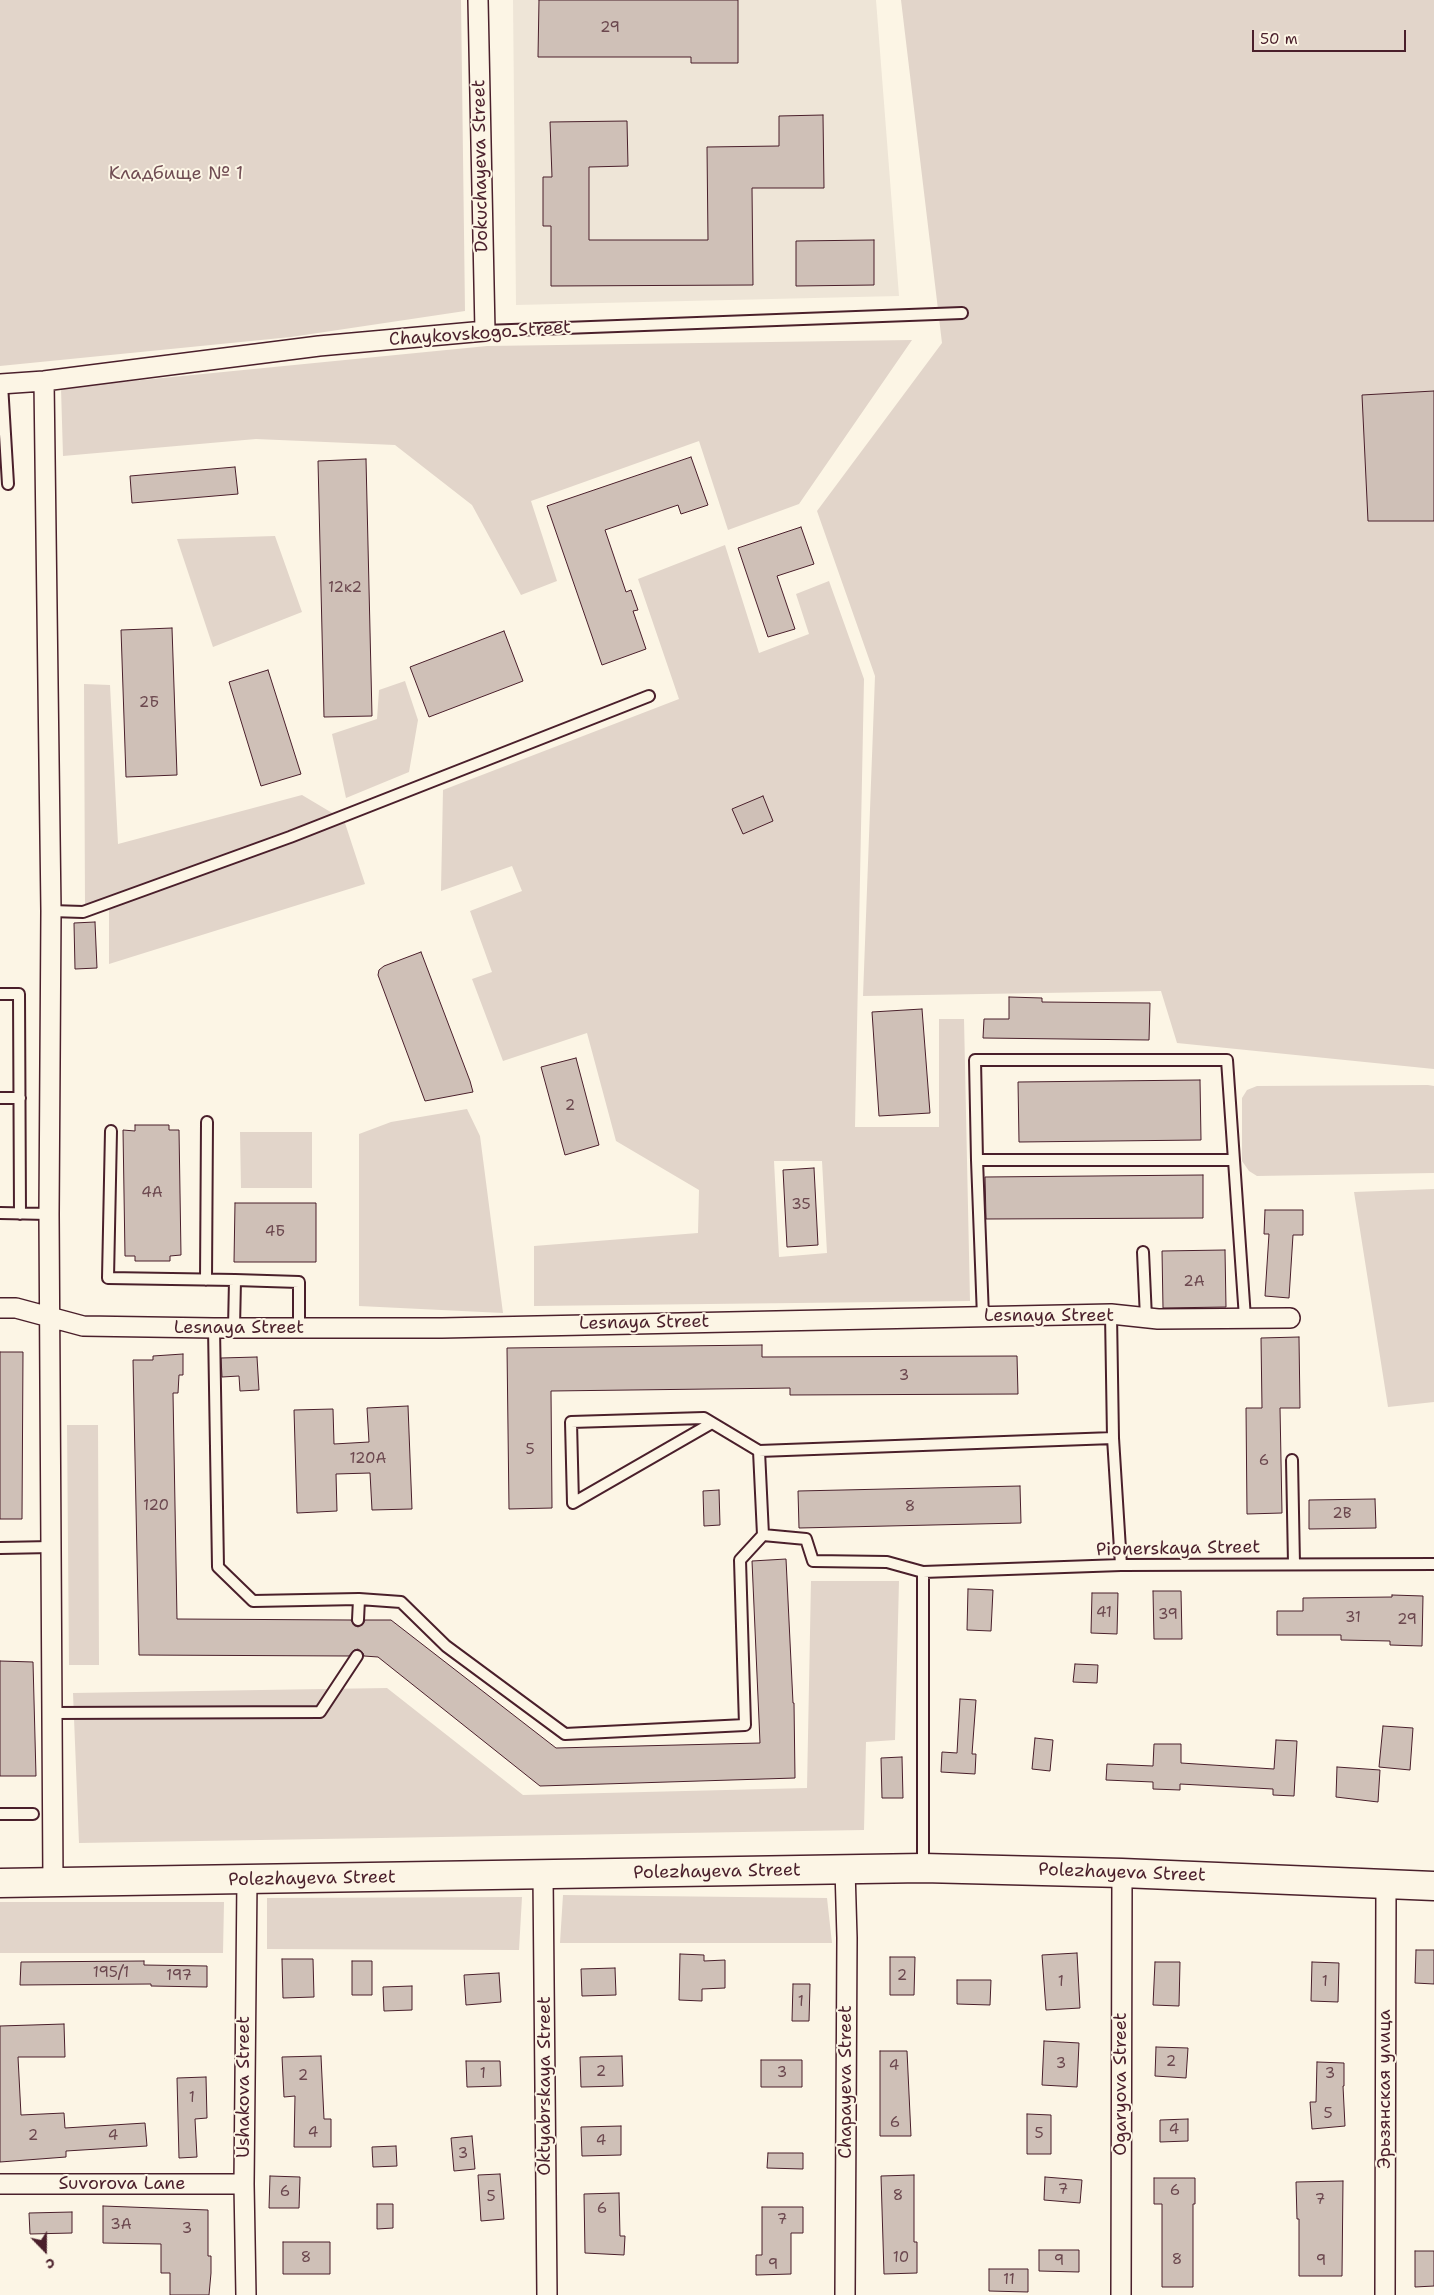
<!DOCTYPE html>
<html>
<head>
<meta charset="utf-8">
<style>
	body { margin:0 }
	#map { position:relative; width:1434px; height:2295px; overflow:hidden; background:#fcf5e5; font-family:"Shantell Sans",sans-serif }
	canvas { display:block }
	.north { position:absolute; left:20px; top:2225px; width:50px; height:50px; -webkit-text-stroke:4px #fcf5e5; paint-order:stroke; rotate:158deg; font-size:14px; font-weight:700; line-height:20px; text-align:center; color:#4a1f2b }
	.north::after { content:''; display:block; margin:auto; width:18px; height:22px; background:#4a1f2b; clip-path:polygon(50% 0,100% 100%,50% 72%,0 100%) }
	.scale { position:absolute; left:1252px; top:30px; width:154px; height:22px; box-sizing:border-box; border:2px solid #4a1f2b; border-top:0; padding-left:6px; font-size:15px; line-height:18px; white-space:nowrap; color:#4a1f2b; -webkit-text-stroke:4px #fcf5e5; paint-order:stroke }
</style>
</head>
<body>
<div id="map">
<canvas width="1434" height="2295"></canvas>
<div class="north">С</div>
<div class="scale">50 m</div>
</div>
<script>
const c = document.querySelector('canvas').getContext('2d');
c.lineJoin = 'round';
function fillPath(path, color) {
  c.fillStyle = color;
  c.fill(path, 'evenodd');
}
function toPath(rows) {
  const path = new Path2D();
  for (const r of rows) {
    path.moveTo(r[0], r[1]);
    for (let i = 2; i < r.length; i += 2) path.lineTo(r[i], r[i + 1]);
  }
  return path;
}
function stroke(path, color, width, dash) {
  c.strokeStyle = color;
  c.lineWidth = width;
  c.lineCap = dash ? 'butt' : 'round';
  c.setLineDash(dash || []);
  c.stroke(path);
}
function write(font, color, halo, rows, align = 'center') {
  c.font = font + ' "Shantell Sans",sans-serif';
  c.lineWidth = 4;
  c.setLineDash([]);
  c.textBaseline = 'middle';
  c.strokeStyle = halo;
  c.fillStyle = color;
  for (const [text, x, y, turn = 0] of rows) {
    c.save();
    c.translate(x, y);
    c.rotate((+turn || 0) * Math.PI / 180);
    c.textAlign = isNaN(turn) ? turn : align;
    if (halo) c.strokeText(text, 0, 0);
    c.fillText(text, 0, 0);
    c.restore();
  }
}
fillPath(toPath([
	[513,0,876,0,899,296,516,305]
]), '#eee5d7');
fillPath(toPath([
	[0,0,461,0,465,311,291,337,0,366],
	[901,0,1434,0,1434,1069,1177,1043,1161,991,863,996,875,676,817,511,942,343],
	[912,340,799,504,728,530,699,441,531,501,557,581,521,595,472,505,395,445,256,439,63,456,61,388,487,346],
	[275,536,302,612,213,647,177,539],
	[725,545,759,653,809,634,796,594,829,581,864,679,855,1127,939,1127,939,1019,964,1019,970,1301,534,1306,534,1246,698,1233,699,1190,616,1141,587,1033,503,1061,472,979,492,972,470,911,522,891,512,866,441,891,443,790,679,699,638,579],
	[774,1161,822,1161,827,1253,779,1257],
	[405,681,418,720,409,772,346,798,332,734,377,719,379,690],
	[84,684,110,685,118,844,302,795,344,820,365,884,109,964,109,904,85,904],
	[1428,1085,1434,1086,1434,1173,1257,1176,1249,1171,1242,1161,1242,1098,1247,1090,1257,1086],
	[467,1109,480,1136,503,1313,359,1306,359,1134,391,1122],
	[240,1132,312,1132,312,1188,241,1188],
	[1434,1189,1434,1402,1388,1407,1354,1192],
	[67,1425,98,1425,99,1665,69,1665],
	[811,1581,899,1581,895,1740,866,1742,864,1830,79,1843,73,1693,387,1688,523,1795,807,1788],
	[563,1895,827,1898,832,1943,560,1943],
	[522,1897,519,1950,267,1949,267,1898],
	[0,1902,224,1902,223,1953,0,1953]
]), '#e2d5ca');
const building = toPath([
	[539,0,738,0,738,63,691,63,691,57,538,57,539,0],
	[823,115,824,188,752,188,753,285,551,286,551,226,543,226,543,177,552,177,550,122,627,121,628,166,589,167,589,240,708,240,707,147,779,146,779,116,823,115],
	[874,240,874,285,796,286,796,241,874,240],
	[1434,391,1434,521,1368,521,1362,395,1434,391],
	[691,457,708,505,681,514,678,505,605,530,626,592,631,590,638,610,633,611,646,649,602,665,547,506,691,457],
	[366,459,372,716,324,717,318,461,366,459],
	[235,467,238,494,132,503,130,476,235,467],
	[801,527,814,564,777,576,795,629,768,637,738,548,801,527],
	[172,628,177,775,126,777,121,630,172,628],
	[504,631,523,681,429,717,410,667,504,631],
	[268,670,301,774,261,786,229,682,268,670],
	[763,796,773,821,743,834,732,809,763,796],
	[95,922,97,968,75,969,74,923,95,922],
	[421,952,470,1081,473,1092,425,1101,378,975,379,970,384,966,421,952],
	[1009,997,1042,998,1042,1002,1150,1003,1149,1040,983,1038,984,1019,1009,1019,1009,997],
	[922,1009,930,1113,879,1116,872,1012,922,1009],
	[576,1058,599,1145,565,1155,541,1067,576,1058],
	[1200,1080,1201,1140,1019,1142,1018,1082,1200,1080],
	[135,1125,169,1125,169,1130,179,1130,181,1255,170,1256,170,1261,135,1261,135,1256,125,1256,123,1130,135,1131,135,1125],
	[814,1168,818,1245,787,1247,783,1170,814,1168],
	[1203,1175,1203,1218,986,1219,985,1177,1203,1175],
	[235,1203,316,1203,316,1262,234,1262,235,1203],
	[1265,1210,1303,1210,1303,1235,1293,1235,1289,1298,1265,1296,1269,1234,1264,1234,1265,1210],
	[1225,1250,1226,1307,1163,1308,1162,1251,1225,1250],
	[1299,1337,1300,1408,1280,1408,1282,1513,1247,1514,1246,1408,1262,1408,1261,1338,1299,1337],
	[762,1345,762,1357,1017,1356,1018,1394,790,1395,790,1388,551,1391,552,1508,509,1509,507,1348,762,1345],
	[0,1352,23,1352,22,1519,0,1519,0,1352],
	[183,1354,183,1375,179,1375,178,1393,173,1393,177,1619,351,1620,354,1625,358,1627,363,1624,365,1620,391,1620,556,1748,760,1743,752,1561,786,1559,793,1703,794,1703,795,1778,540,1786,378,1657,364,1656,363,1653,358,1649,354,1650,349,1656,139,1655,133,1360,153,1360,153,1356,183,1354],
	[257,1357,259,1390,240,1391,239,1376,222,1377,221,1358,257,1357],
	[408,1406,412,1509,372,1510,370,1473,336,1474,337,1511,297,1513,294,1410,333,1409,334,1444,369,1442,367,1408,408,1406],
	[1020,1486,1021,1523,799,1528,798,1491,1020,1486],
	[719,1490,720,1525,704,1526,703,1491,719,1490],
	[1375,1499,1376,1528,1309,1529,1309,1500,1375,1499],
	[968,1589,993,1590,991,1631,967,1630,968,1589],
	[1153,1591,1181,1591,1182,1639,1154,1639,1153,1591],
	[1092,1593,1118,1593,1117,1634,1091,1633,1092,1593],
	[1392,1595,1423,1596,1422,1646,1390,1645,1390,1641,1341,1640,1341,1635,1277,1635,1277,1611,1303,1611,1303,1598,1392,1597,1392,1595],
	[0,1661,33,1662,36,1776,0,1776,0,1661],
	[1075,1664,1098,1665,1097,1683,1073,1682,1075,1664],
	[960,1699,976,1700,972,1754,976,1754,975,1774,941,1772,942,1752,957,1753,960,1699],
	[1383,1726,1413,1728,1410,1770,1379,1767,1383,1726],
	[1035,1738,1053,1740,1050,1771,1032,1769,1035,1738],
	[1276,1740,1297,1741,1294,1796,1273,1795,1273,1789,1180,1784,1180,1790,1153,1789,1153,1782,1106,1780,1107,1764,1153,1766,1154,1744,1181,1744,1181,1763,1274,1769,1276,1740],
	[902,1757,903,1798,882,1798,881,1758,902,1757],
	[1337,1767,1380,1770,1378,1802,1336,1797,1337,1767],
	[1416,1950,1434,1950,1434,1984,1415,1983,1416,1950],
	[1077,1953,1080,2008,1046,2010,1042,1955,1077,1953],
	[680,1954,704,1955,704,1961,725,1960,725,1988,702,1989,702,2001,679,2000,680,1954],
	[890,1957,915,1957,914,1995,890,1995,890,1957],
	[282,1959,313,1959,314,1997,283,1998,282,1959],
	[144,1961,144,1965,207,1966,207,1987,151,1986,151,1984,20,1985,21,1962,144,1961],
	[352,1961,372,1961,372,1995,352,1995,352,1961],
	[1155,1962,1180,1962,1179,2006,1153,2005,1155,1962],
	[1312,1962,1339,1963,1338,2002,1311,2001,1312,1962],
	[615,1968,616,1995,582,1996,581,1969,615,1968],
	[499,1973,501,2002,466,2005,464,1975,499,1973],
	[957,1980,991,1980,990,2005,957,2004,957,1980],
	[793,1984,810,1984,809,2021,792,2021,793,1984],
	[412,1986,412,2010,384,2011,383,1987,412,1986],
	[64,2024,65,2057,18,2057,21,2115,64,2113,65,2128,145,2123,147,2146,66,2151,66,2157,0,2162,0,2026,64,2024],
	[1044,2041,1079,2043,1077,2087,1042,2085,1044,2041],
	[1156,2047,1188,2048,1186,2078,1155,2076,1156,2047],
	[880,2051,907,2051,911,2136,880,2136,880,2051],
	[321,2056,324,2119,331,2119,331,2147,294,2147,295,2096,284,2097,282,2057,321,2056],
	[622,2056,623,2086,581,2087,580,2057,622,2056],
	[761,2060,802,2060,802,2087,761,2087,761,2060],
	[466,2061,500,2061,501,2086,467,2087,466,2061],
	[1317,2062,1344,2063,1344,2086,1343,2086,1345,2126,1312,2129,1310,2102,1316,2102,1317,2062],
	[206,2077,207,2118,195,2119,197,2157,179,2158,177,2078,206,2077],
	[1027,2114,1051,2115,1051,2154,1027,2154,1027,2114],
	[1188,2119,1188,2141,1160,2142,1160,2120,1188,2119],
	[621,2126,621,2155,582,2156,581,2127,621,2126],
	[472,2136,475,2169,454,2171,451,2138,472,2136],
	[396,2146,397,2166,373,2167,372,2147,396,2146],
	[768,2153,803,2153,803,2169,767,2168,768,2153],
	[500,2174,504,2219,481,2221,478,2175,500,2174],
	[914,2175,914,2242,917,2242,917,2273,884,2274,881,2176,914,2175],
	[270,2176,300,2177,299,2208,269,2208,270,2176],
	[1045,2177,1082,2180,1080,2203,1044,2200,1045,2177],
	[1154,2178,1195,2178,1195,2204,1193,2204,1193,2287,1162,2287,1162,2204,1154,2204,1154,2178],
	[1343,2181,1342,2276,1299,2276,1299,2219,1297,2219,1296,2182,1343,2181],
	[619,2193,620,2236,625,2236,624,2255,585,2253,584,2194,619,2193],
	[377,2204,393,2204,393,2228,377,2229,377,2204],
	[103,2206,208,2210,208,2256,211,2256,211,2273,209,2295,170,2295,170,2273,161,2273,161,2244,103,2243,103,2206],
	[762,2207,803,2207,803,2233,791,2233,791,2274,756,2275,756,2255,762,2255,762,2207],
	[72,2212,72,2233,30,2234,29,2213,72,2212],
	[283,2242,330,2242,330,2274,283,2274,283,2242],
	[1039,2250,1079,2250,1079,2272,1039,2271,1039,2250],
	[1415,2251,1434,2251,1434,2286,1415,2287,1415,2251],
	[989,2269,1028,2269,1028,2292,989,2291,989,2269]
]);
fillPath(building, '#cfc0b7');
stroke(building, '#4a1f2b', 1);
const service = toPath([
	[485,331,962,313],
	[2,384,8,484],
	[51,911,83,912,290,837,649,696],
	[0,994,19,994,20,1214],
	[0,1098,20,1098],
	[111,1131,108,1278,235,1280,234,1328],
	[977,1160,975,1060,1227,1060,1245,1318],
	[0,1213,49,1214],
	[1143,1252,1146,1318],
	[206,1280,207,1122],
	[235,1280,299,1282,299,1328],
	[983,1317,977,1160,1234,1160],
	[214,1328,218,1567,253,1601,359,1599,401,1602,446,1646,565,1734,745,1725,740,1560,763,1535,806,1539,813,1561,887,1562,923,1572,923,1867],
	[712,1423,573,1503,571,1422,704,1418,759,1451],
	[1113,1438,1121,1565],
	[1292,1460,1294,1564],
	[763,1535,759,1451,1113,1438,1111,1314],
	[0,1548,51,1547],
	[923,1572,1121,1565,1434,1564],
	[358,1620,359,1599],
	[52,1713,320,1712,357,1656],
	[0,1814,33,1814]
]);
const minor = toPath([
	[44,381,51,911,49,1214,53,1884],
	[0,384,44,381,319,346,485,331,478,0],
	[0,1308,16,1308,83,1326,214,1328,442,1328,1111,1314,1158,1319,1290,1318],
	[845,1869,847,1938,845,2295],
	[543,1876,547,2295],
	[0,2184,244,2184],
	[246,2295,244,2184,247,1879],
	[1121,2295,1122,1873],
	[1385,2295,1386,1883]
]);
const primary = toPath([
	[0,1883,923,1868,1122,1873,1434,1886]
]);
stroke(service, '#4a1f2b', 14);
stroke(minor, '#4a1f2b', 22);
stroke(primary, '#4a1f2b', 31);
stroke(service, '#fcf5e5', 10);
stroke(minor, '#fcf5e5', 19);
stroke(primary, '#fcf5e5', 28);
write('15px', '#6b474e', null, [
	["29",610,28],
	["12к2",345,588],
	["2Б",149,703],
	["2",570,1106],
	["4А",152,1193],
	["35",801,1205],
	["4Б",275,1232],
	["2А",1194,1282],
	["3",904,1376],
	["5",530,1450],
	["120А",368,1459],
	["6",1264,1461],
	["120",156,1506],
	["8",910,1507],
	["2В",1342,1514],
	["41",1104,1613],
	["39",1168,1615],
	["31",1353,1618],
	["29",1407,1620],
	["195/1",111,1973],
	["197",179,1976],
	["2",902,1976],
	["1",1061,1982],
	["1",1325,1982],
	["1",801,2002],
	["2",1171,2062],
	["3",1061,2064],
	["4",894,2066],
	["2",601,2072],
	["3",782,2073],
	["1",483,2074],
	["3",1330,2074],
	["2",303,2076],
	["1",192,2098],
	["5",1328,2114],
	["6",895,2123],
	["4",1174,2130],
	["4",313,2133],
	["5",1039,2134],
	["2",33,2136],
	["4",113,2136],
	["4",601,2141],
	["3",463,2154],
	["7",1063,2190],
	["6",1175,2191],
	["6",285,2192],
	["8",898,2196],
	["5",491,2197],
	["7",1320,2200],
	["6",602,2209],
	["7",782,2220],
	["3А",121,2225],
	["3",187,2229],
	["8",306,2258],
	["10",901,2258],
	["8",1177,2260],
	["9",1059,2261],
	["9",1321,2261],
	["9",773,2265],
	["11",1009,2280]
]);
write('18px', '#4a1f2b', '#fcf5e5', [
	["Dokuchayeva Street",481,166,-91],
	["Chaykovskogo Street",480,334,-4],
	["Lesnaya Street",1049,1316],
	["Lesnaya Street",644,1323,-1],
	["Lesnaya Street",239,1328],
	["Pionerskaya Street",1178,1549,-1],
	["Polezhayeva Street",717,1872,-1],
	["Polezhayeva Street",1122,1873,2],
	["Polezhayeva Street",312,1879,-1],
	["Chapayeva Street",846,2082,-90],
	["Ogaryova Street",1121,2084,-90],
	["Oktyabrskaya Street",545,2086,-90],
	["Ushakova Street",244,2087,-90],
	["Эрьзянская улица",1385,2089,-90],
	["Suvorova Lane",122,2184]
]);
write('18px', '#704c53', '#fcf5e5', [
	["Кладбище № 1",176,174]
]);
</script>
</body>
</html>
